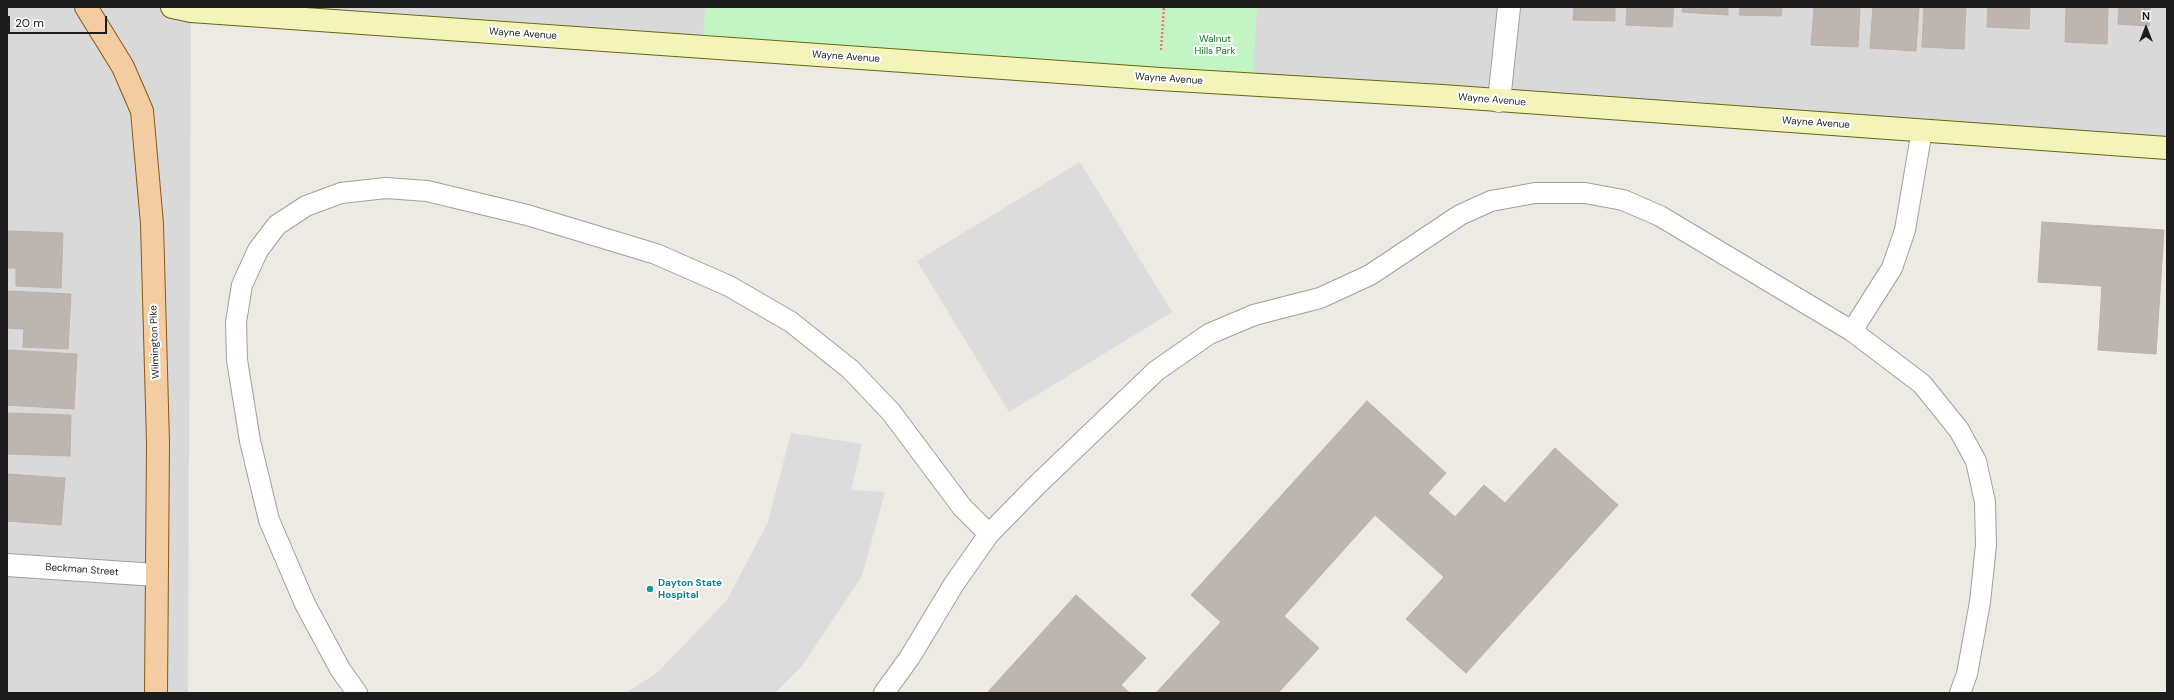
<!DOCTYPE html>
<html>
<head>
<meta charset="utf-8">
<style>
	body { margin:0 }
	#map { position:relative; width:2174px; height:700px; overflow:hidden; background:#ede9e3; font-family:"DM Sans",sans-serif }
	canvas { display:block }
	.frame { position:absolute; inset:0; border:8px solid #1c1c1c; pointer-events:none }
	.north { position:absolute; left:2126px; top:8px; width:40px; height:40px; -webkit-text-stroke:3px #fff; paint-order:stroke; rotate:0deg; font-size:11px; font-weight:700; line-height:16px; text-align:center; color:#1c1c1c }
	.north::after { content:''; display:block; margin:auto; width:14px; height:18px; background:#1c1c1c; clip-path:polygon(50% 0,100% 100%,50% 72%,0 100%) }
	.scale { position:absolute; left:8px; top:16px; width:99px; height:18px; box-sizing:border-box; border:2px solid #1c1c1c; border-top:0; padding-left:5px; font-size:12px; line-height:14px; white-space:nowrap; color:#1c1c1c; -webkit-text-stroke:3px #fff; paint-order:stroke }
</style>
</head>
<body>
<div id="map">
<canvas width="2174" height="700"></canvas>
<div class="frame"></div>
<div class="north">N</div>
<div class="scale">20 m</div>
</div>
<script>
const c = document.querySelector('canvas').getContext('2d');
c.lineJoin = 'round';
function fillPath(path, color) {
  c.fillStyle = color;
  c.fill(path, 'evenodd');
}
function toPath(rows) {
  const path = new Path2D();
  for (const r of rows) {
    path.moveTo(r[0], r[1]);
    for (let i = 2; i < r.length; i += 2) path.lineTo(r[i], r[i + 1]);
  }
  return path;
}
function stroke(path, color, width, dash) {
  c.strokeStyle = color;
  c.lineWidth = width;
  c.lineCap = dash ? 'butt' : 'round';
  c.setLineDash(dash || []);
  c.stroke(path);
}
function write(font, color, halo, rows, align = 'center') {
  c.font = font + ' "DM Sans",sans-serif';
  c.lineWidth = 4;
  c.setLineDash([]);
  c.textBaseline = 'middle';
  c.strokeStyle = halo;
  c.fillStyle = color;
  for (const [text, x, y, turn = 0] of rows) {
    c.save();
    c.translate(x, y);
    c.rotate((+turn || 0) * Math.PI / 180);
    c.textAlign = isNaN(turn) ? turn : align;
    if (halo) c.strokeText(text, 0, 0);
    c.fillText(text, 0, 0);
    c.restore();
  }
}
fillPath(toPath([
	[7,7,2167,7,2167,149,191,11,188,693,7,693]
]), '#dad9da');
fillPath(toPath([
	[705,7,1257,7,1252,85,703,47]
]), '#c3f4c4');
fillPath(toPath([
	[1080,162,1172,312,1009,412,917,261],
	[791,433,862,444,851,490,885,492,862,576,802,666,775,693,626,693,658,672,727,600,768,522]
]), '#dcdcdc');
const building = toPath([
	[1574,7,1615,7,1615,21,1573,20,1574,7],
	[1627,7,1674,7,1672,27,1626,25,1627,7],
	[1683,7,1728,7,1728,15,1682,12,1683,7],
	[1740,7,1782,7,1781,16,1739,15,1740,7],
	[1814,7,1860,7,1858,47,1811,45,1814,7],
	[1873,7,1919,7,1916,51,1870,48,1873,7],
	[1924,7,1966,7,1964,49,1922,47,1924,7],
	[1988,7,2030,7,2029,29,1987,27,1988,7],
	[2066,7,2108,7,2107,44,2065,42,2066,7],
	[2119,7,2150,7,2149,26,2118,24,2119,7],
	[2042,222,2164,230,2156,354,2098,350,2102,286,2038,282,2042,222],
	[7,231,63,233,61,288,16,286,16,268,7,268,7,231],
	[7,291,71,294,68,349,23,347,24,329,7,328,7,291],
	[7,350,77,354,74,409,7,405,7,350],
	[1367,401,1446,473,1428,493,1455,517,1484,485,1505,503,1555,448,1618,505,1466,673,1406,619,1444,577,1375,515,1284,616,1319,648,1278,693,1156,693,1221,622,1191,595,1367,401],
	[7,413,71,415,70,456,7,454,7,413],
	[7,474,65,478,61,525,7,521,7,474],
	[1076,595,1146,658,1121,685,1130,693,987,693,1076,595]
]);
fillPath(building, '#bdb5b0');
stroke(building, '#bdafa7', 1);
const service = toPath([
	[1852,331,1892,268,1905,230,1922,130],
	[357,693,340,669,305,604,269,520,250,441,237,360,236,322,242,285,258,250,277,225,306,206,341,193,386,188,427,191,527,215,656,254,729,286,791,322,850,369,891,412,962,507,989,534],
	[884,693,910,657,954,584,989,534,1038,484,1156,371,1209,334,1254,315,1320,298,1370,275,1460,215,1491,201,1535,193,1585,193,1623,200,1660,216,1852,331,1922,384,1959,430,1976,461,1985,502,1986,545,1980,602,1967,674,1960,693]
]);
const minor = toPath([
	[1499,101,1509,7],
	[7,565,156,575]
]);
const secondary = toPath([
	[172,7,191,11,1160,79,1442,96,2167,148]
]);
const primary = toPath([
	[86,7,123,67,142,111,152,224,158,443,156,693]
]);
stroke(service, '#a0a0a0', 22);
stroke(minor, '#a0a0a0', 24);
stroke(secondary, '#64690e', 24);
stroke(primary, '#89590c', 24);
stroke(toPath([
	[1161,50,1164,7]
]), '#ee7a73', 2.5, [2, 2]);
stroke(service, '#fff', 20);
stroke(minor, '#fff', 22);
stroke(secondary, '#f4f4ba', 22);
stroke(primary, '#f4cca1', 22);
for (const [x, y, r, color] of [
	[650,589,4,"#0f9aa8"]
]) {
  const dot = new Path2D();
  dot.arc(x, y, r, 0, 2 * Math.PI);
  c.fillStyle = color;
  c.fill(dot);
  stroke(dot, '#fff', 1.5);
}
write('10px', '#1c1c1c', '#fff', [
	["Wayne Avenue",523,34,4],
	["Wayne Avenue",846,57,4],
	["Wayne Avenue",1169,79,4],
	["Wayne Avenue",1492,100,5],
	["Wayne Avenue",1816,123,4],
	["Wilmington Pike",155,342,-92],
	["Beckman Street",82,570,4]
]);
write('10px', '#147117', '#fff', [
	["Walnut",1215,39],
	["Hills Park",1215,51]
]);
write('bold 10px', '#0d838f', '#fff', [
	["Dayton State",658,583],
	["Hospital",658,595]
], 'left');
</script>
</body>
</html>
